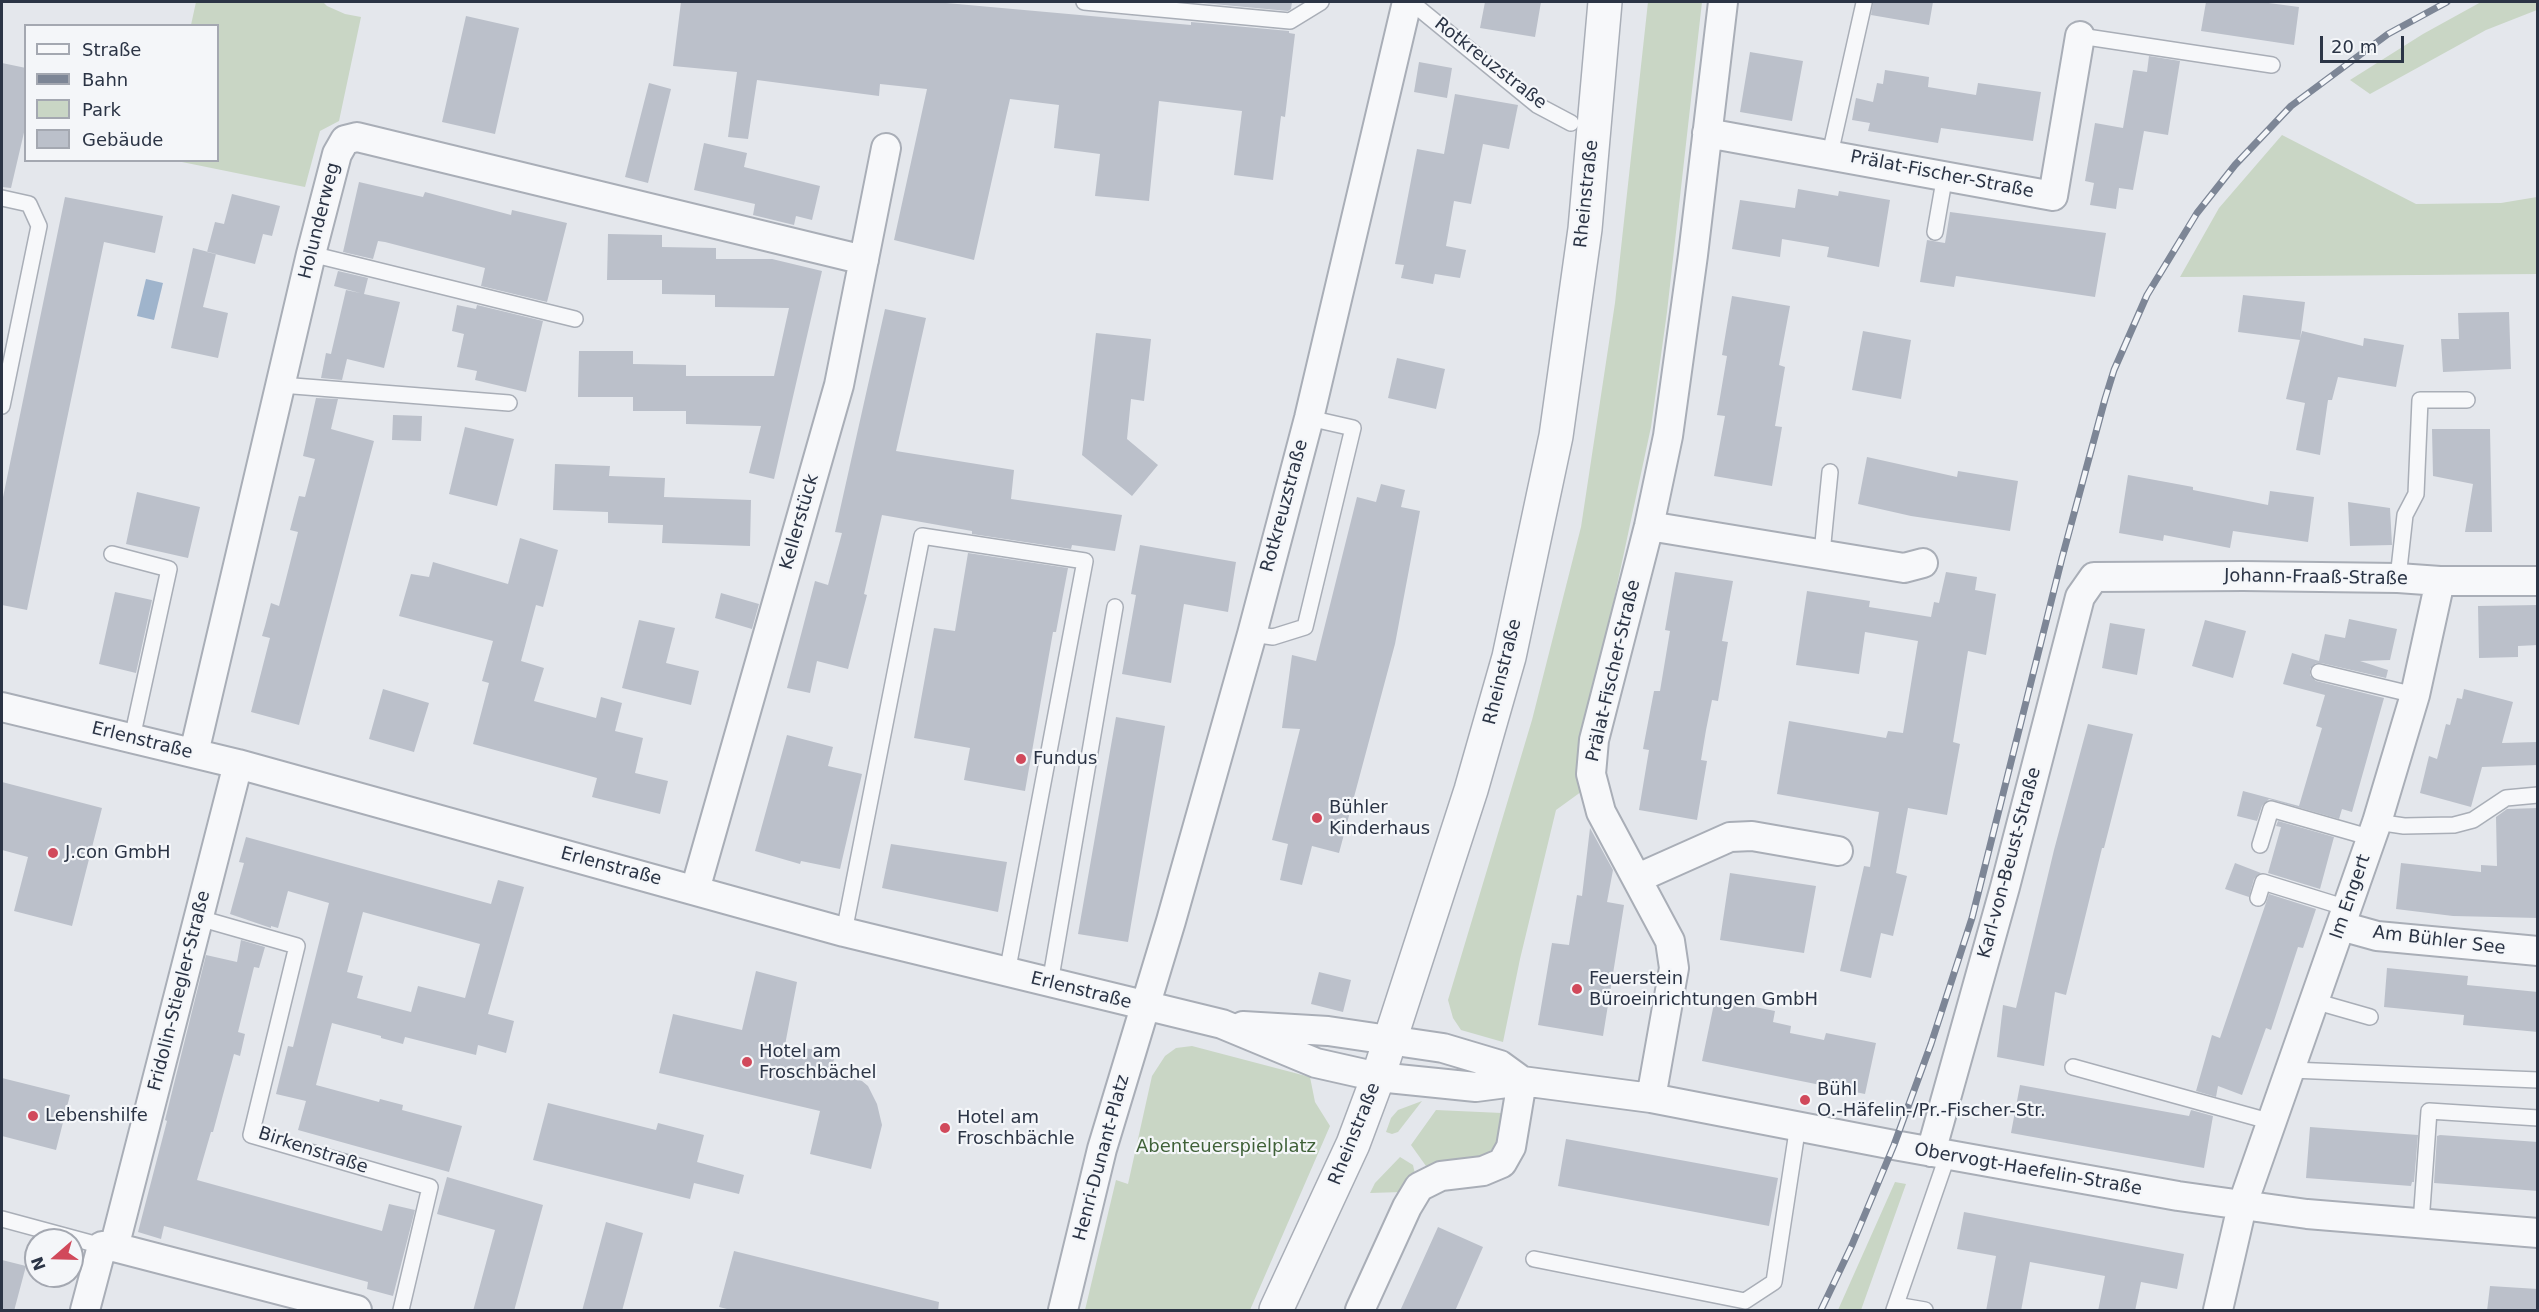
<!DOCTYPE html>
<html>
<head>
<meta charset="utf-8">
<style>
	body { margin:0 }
	#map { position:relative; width:2539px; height:1312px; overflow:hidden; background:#e4e7ec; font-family:"DejaVu Sans",sans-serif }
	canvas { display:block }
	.frame { position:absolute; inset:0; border:3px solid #2b3445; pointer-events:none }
	.legend { position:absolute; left:24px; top:24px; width:195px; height:138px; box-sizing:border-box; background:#f4f6f9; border:2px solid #a4a8b1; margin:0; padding:8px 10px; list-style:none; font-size:18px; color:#2b3445 }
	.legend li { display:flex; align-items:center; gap:12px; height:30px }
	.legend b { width:30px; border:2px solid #a4a8b1 }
	.north { position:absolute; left:24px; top:1228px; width:60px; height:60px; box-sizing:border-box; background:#f4f6f9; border:2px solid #a4a8b1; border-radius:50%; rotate:250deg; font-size:16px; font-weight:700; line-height:24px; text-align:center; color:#2b3445 }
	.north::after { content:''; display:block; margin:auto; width:21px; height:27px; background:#d1495b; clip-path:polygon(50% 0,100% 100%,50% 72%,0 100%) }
	.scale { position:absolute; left:2320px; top:36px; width:84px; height:27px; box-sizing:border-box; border:3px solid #2b3445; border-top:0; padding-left:8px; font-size:18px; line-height:21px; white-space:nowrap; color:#2b3445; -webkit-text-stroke:4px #f4f6f9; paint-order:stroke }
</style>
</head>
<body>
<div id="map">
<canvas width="2539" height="1312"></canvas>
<div class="frame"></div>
<ul class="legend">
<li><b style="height:8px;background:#f7f8fa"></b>Straße</li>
<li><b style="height:8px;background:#7d8696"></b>Bahn</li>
<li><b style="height:16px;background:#c9d6c5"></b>Park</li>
<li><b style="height:16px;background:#bbc0ca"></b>Gebäude</li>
</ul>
<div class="north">N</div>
<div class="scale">20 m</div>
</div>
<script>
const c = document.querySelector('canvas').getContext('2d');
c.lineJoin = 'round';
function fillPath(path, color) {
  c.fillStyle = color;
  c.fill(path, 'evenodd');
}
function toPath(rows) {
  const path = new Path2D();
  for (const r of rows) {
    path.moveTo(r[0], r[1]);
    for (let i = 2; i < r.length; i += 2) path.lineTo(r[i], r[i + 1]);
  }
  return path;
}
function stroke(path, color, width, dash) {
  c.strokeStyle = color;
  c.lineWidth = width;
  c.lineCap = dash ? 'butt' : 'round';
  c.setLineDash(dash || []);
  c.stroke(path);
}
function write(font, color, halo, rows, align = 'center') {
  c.font = font + ' "DejaVu Sans",sans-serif';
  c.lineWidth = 4.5;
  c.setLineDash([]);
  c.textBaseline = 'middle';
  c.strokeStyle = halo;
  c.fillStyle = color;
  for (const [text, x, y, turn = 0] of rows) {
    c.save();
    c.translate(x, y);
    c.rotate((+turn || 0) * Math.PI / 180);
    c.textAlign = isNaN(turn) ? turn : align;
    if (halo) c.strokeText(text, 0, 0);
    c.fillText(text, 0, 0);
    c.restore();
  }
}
fillPath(toPath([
	[196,2,323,2,327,6,345,14,361,17,339,121,320,131,305,187,177,161,218,160,218,26,191,25],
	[1648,2,1702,2,1667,312,1651,427,1579,762,1585,789,1556,810,1520,959,1503,1042,1461,1030,1453,1018,1448,1000,1532,720,1581,527,1615,303],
	[2481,2,2537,2,2537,10,2486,30,2370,94,2350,80,2423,34],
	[2282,135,2416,204,2501,203,2537,197,2537,274,2180,277,2219,208],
	[1192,1046,1310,1077,1315,1102,1330,1126,1250,1310,1085,1310,1116,1180,1128,1184,1152,1076,1165,1056,1176,1048],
	[1422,1101,1398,1132,1392,1134,1386,1132,1391,1118,1398,1110],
	[1436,1110,1502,1113,1504,1127,1497,1143,1486,1156,1426,1166,1411,1145],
	[1400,1157,1413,1165,1415,1174,1402,1192,1370,1193,1375,1183],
	[1895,1182,1906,1184,1861,1310,1838,1310]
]), '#c9d6c5');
fillPath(toPath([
	[146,279,163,283,154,320,137,316]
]), '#9fb4cc');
fillPath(toPath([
	[681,2,935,2,1191,25,1191,22,1289,31,1289,33,1295,34,1285,117,1281,116,1273,180,1234,175,1242,111,1159,101,1149,201,1095,196,1100,154,1054,148,1059,105,1010,99,974,260,894,240,927,89,880,84,879,96,757,80,748,139,728,137,737,72,673,66],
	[1192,2,1292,2,1291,9,1288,11],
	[1485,2,1541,2,1535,37,1480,28],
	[1873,2,1933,2,1929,25,1871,15],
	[2206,2,2261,2,2299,7,2294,45,2201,31],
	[466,16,519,28,495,134,442,122],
	[1750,52,1803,61,1792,121,1740,112],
	[2149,56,2180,61,2168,135,2144,131,2133,190,2119,188,2116,209,2090,205,2094,183,2085,181,2095,123,2123,128,2133,70,2147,72],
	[1419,62,1452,68,1447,98,1414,92],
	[2,63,26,68,26,124,11,188,2,187],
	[1885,70,1929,77,1928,87,1976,95,1978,83,2041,92,2033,141,1941,128,1938,143,1868,131,1870,123,1852,120,1856,98,1873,102,1877,83,1883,84],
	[649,83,671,89,648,183,625,177],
	[1455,94,1518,105,1509,149,1483,144,1471,204,1454,201,1446,246,1466,250,1460,278,1435,274,1433,284,1401,278,1404,265,1395,264,1417,149,1444,154],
	[704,143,747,153,744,167,820,186,812,220,796,216,794,225,753,215,755,204,694,190],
	[359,182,423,197,425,192,511,215,512,210,567,223,547,302,481,286,485,268,385,242,378,241,373,259,343,252],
	[1798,189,1838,196,1839,191,1890,200,1879,267,1827,257,1829,247,1782,239,1780,257,1732,249,1740,200,1795,208],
	[232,194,280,206,272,236,263,234,255,264,207,252,215,222,224,224],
	[65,197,163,216,155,253,104,242,27,610,2,605,2,502],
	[1950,212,2106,233,2095,297,1956,276,1954,287,1920,282,1927,240,1945,243],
	[608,234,662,235,662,247,716,248,716,259,772,259,822,271,774,479,749,473,761,426,686,424,686,411,633,411,633,397,578,397,579,351,633,351,633,364,686,365,686,376,774,376,789,308,715,307,715,295,662,294,662,280,607,280],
	[193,248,216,254,203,307,228,313,218,358,171,348],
	[338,271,368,278,364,294,400,302,384,368,347,359,342,380,321,378,326,353,331,354,346,290,360,293,334,286],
	[2243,295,2305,302,2300,340,2238,332],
	[1732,296,1790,306,1779,365,1785,367,1775,426,1782,427,1772,486,1714,476,1725,416,1717,415,1727,356,1722,355],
	[457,305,476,309,477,305,543,321,526,392,475,380,477,371,457,367,464,334,452,331],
	[885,309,926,318,896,451,1014,470,1011,499,1122,515,1115,551,1072,545,1071,549,972,534,972,531,882,515,864,594,867,595,848,669,817,661,810,693,787,688,815,581,828,585,842,533,835,532],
	[2509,312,2511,369,2443,372,2441,339,2459,339,2458,313],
	[1863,331,1911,340,1901,399,1852,390],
	[2302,331,2363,346,2364,338,2404,345,2396,387,2338,377,2332,400,2328,400,2320,455,2296,450,2305,403,2286,399],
	[1096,333,1151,339,1144,401,1131,399,1127,439,1158,465,1132,496,1082,455],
	[1397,358,1445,369,1436,409,1388,398],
	[316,398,338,399,331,429,374,441,299,725,251,712,270,638,262,636,265,626,271,603,279,606,298,532,290,530,299,496,305,497,315,459,303,456],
	[393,415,422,416,421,441,392,440],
	[465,427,514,439,497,506,449,494],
	[2432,429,2490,429,2492,532,2465,532,2473,484,2433,476],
	[1867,457,1957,477,1958,471,2018,481,2010,531,1911,516,1858,504],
	[555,464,610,466,609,476,665,478,664,497,751,500,750,546,662,543,663,525,608,523,608,512,553,510],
	[2128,475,2193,487,2193,490,2268,505,2270,491,2314,497,2308,542,2233,531,2230,548,2164,535,2163,541,2119,533],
	[1381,484,1405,490,1401,507,1420,511,1395,644,1339,853,1312,846,1302,885,1280,880,1288,844,1272,840,1300,729,1282,728,1292,655,1316,661,1357,497,1376,502],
	[137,492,200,507,188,558,126,544],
	[2348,502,2390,508,2392,545,2350,546],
	[520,538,558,550,543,607,536,605,521,661,544,668,534,701,596,718,601,697,622,703,615,731,643,738,635,773,668,781,660,814,592,797,597,778,473,744,489,683,482,681,493,641,399,616,411,574,429,577,433,562,508,584],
	[1140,545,1236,562,1228,612,1184,604,1171,683,1122,674,1136,595,1131,594],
	[968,553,1068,568,1056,632,1053,632,1025,791,964,780,970,748,914,738,934,628,955,631],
	[1675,572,1733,581,1722,641,1728,642,1718,701,1712,700,1706,730,1701,760,1707,761,1697,820,1639,810,1649,750,1643,749,1654,691,1660,691,1670,631,1665,630],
	[1946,572,1977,577,1975,590,1996,594,1986,655,1968,651,1953,742,1960,744,1947,815,1908,808,1896,873,1907,876,1893,936,1881,933,1871,978,1840,971,1864,866,1870,867,1879,812,1777,794,1789,721,1886,738,1888,731,1903,733,1918,641,1865,632,1859,674,1796,665,1807,591,1870,601,1869,607,1931,617,1934,602,1939,603],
	[115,592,152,600,136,673,99,664],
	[721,593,759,604,752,629,715,618],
	[2538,605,2538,645,2518,646,2518,657,2479,658,2478,606],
	[2349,619,2397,629,2390,660,2360,661,2388,670,2386,678,2321,663,2316,663,2310,669,2310,675,2316,681,2384,698,2352,812,2342,809,2339,819,2269,799,2262,806,2257,821,2237,816,2243,791,2299,806,2322,728,2316,726,2325,695,2283,684,2292,653,2319,661,2325,634,2345,638],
	[639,620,675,628,666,663,699,671,691,705,622,688],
	[2205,620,2246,631,2233,678,2192,666],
	[2110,623,2145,629,2137,675,2102,668],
	[383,689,429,703,414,752,369,739],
	[2464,689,2513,702,2502,743,2538,742,2538,765,2482,767,2471,807,2420,793,2429,756,2437,759,2446,724,2450,725,2457,698,2462,699],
	[1116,717,1165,726,1128,942,1078,934],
	[2088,724,2133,734,2104,848,2102,848,2066,995,2055,992,2044,1066,1997,1057,2003,1005,2016,1008,2054,850],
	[787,735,833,747,828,766,862,774,840,869,801,861,800,864,755,851],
	[2,782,102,808,72,926,14,911,28,857,2,850],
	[2538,808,2538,918,2453,916,2396,909,2401,863,2481,872,2481,865,2497,866,2496,817,2507,809],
	[2278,821,2334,837,2320,889,2268,873,2281,827,2276,826],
	[1590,828,1613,870,1607,902,1624,905,1603,1036,1538,1025,1552,943,1569,945,1577,895,1582,896],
	[246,837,491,904,498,880,524,887,488,1014,514,1021,506,1053,478,1045,476,1055,405,1037,403,1044,381,1038,381,1036,332,1023,316,1085,379,1102,380,1099,403,1105,402,1110,462,1126,449,1172,298,1130,306,1101,276,1094,288,1046,293,1047,329,903,288,891,278,928,271,926,271,928,230,914,244,863,239,862],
	[363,912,480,944,465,998,418,986,411,1012,357,998,363,976,347,972],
	[891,844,1007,862,998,912,882,888],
	[2235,863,2261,873,2254,879,2249,897,2225,889],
	[1730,873,1816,886,1804,953,1720,940],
	[2269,894,2316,909,2303,948,2298,947,2271,1030,2266,1028,2242,1095,2218,1086,2216,1097,2196,1091,2212,1035,2220,1038],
	[241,940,265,947,259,968,254,967,238,1032,245,1034,240,1056,234,1054,213,1132,211,1132,197,1180,382,1231,389,1204,415,1210,393,1296,367,1289,368,1282,164,1226,161,1239,138,1232,167,1121,165,1120,206,955,237,962],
	[2387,968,2468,976,2467,985,2538,992,2538,1032,2463,1025,2464,1015,2384,1007],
	[756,971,797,982,785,1045,836,1053,830,1072,862,1081,868,1086,877,1104,882,1125,871,1169,810,1154,820,1111,659,1073,673,1014,742,1030],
	[1319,972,1351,980,1343,1012,1311,1004],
	[1715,999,1775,1011,1773,1022,1791,1026,1790,1033,1824,1040,1826,1033,1876,1043,1865,1094,1702,1061],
	[2,1078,70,1095,56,1150,2,1136],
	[2020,1085,2189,1116,2191,1110,2213,1116,2204,1168,2011,1133],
	[548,1103,656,1130,658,1123,704,1135,697,1162,744,1175,739,1194,694,1183,690,1199,533,1160],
	[2310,1127,2418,1135,2414,1182,2412,1182,2411,1186,2306,1178],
	[2440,1135,2538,1142,2538,1191,2434,1183,2437,1136],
	[1566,1139,1778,1178,1769,1226,1558,1186],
	[447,1177,543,1205,514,1311,473,1311,495,1230,437,1214],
	[1964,1212,2184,1254,2177,1289,2141,1282,2135,1311,2098,1311,2105,1276,2030,1262,2021,1311,1986,1311,1996,1256,1957,1249],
	[606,1222,643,1233,622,1311,582,1311],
	[1438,1227,1483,1247,1455,1311,1400,1311],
	[734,1251,939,1302,938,1311,735,1311,719,1307],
	[2,1260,26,1266,14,1311,2,1311],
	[2490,1286,2538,1289,2538,1311,2487,1311]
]), '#bbc0ca');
const service = toPath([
	[1084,2,1290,21,1321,2],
	[1411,2,1537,105,1571,123],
	[2080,36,2272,65],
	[1830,154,1864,3],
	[2,198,29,204,39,226,2,406],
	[1935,232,1945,175],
	[311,254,575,319],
	[281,385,509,403],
	[1822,553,1830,472],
	[112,554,169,569,132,738],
	[2398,578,2405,515,2416,494,2420,400,2467,400],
	[1252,634,1273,637,1305,627,1353,428,1309,418],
	[2319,672,2415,695],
	[2377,822,2404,826,2454,825,2473,820,2506,798,2538,795],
	[2260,845,2271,809,2372,838],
	[2258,898,2263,882,2347,908],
	[199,918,297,946,251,1135,430,1187,401,1310],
	[844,932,922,536,1085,561,1007,973],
	[1050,983,1115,607],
	[2314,1001,2370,1017],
	[2073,1067,2272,1122],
	[2291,1070,2538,1080],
	[2,1219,102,1246],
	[2421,1223,2429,1111,2538,1118],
	[1534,1259,1745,1301,1774,1282,1798,1125],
	[1896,1305,1925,1310],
	[1894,1310,1948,1154]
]);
const minor = toPath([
	[1707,133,2053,196,2080,36],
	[1649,526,1904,568,1923,563],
	[2,707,238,764,844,932,1222,1024,1316,1063,1378,1077,1476,1087,1522,1081,1651,1098,1894,1145,2178,1196,2307,1214,2538,1233],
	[194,753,311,254,337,154,345,140,357,137,864,260],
	[1638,878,1730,837,1752,836,1838,851],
	[695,890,839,385,886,148],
	[2341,926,2377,936,2538,951],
	[1243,1026,1328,1031,1443,1048,1500,1065,1522,1081],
	[1651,1098,1674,968,1670,941,1601,812,1591,774,1594,740,1649,526,1668,436,1693,255,1723,2],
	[1931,1152,2005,887,2080,597,2094,577,2243,576,2398,578,2440,581,2538,581],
	[114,1247,357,1310],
	[85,1310,102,1246,114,1247,117,1236,238,764],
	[1063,1310,1102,1149,1171,921,1252,634,1309,418,1407,2],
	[1360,1310,1407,1207,1419,1187,1441,1176,1483,1171,1502,1163,1511,1147,1522,1081],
	[2218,1310,2242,1206,2377,822,2415,695,2440,581]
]);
const tertiary = toPath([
	[1276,1310,1353,1144,1378,1077,1471,790,1509,657,1556,436,1585,229,1605,2]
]);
stroke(service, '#a9aeb7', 18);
stroke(minor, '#a9aeb7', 32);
stroke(tertiary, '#a9aeb7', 36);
stroke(service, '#f7f8fa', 15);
stroke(minor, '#f7f8fa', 28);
stroke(tertiary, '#f7f8fa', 33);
const rail = toPath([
	[1821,1310,1852,1245,1894,1145,1931,1044,1972,918,2062,558,2105,399,2114,370,2147,295,2197,213,2235,165,2291,106,2388,34,2447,2]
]);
stroke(rail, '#7d8696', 7);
stroke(rail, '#f4f6f9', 4.5, [14]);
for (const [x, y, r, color] of [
	[1021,759,6,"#d1495b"],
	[1317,818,6,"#d1495b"],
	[53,853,6,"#d1495b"],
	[1577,989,6,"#d1495b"],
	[747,1062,6,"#d1495b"],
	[1805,1100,6,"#d1495b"],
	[33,1116,6,"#d1495b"],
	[945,1128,6,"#d1495b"]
]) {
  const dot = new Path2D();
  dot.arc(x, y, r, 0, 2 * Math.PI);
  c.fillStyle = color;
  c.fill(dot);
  stroke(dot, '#f4f6f9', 2);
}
write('18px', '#2b3445', '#f4f6f9', [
	["Rotkreuzstraße",1490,64,38],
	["Prälat-Fischer-Straße",1942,175,11],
	["Rheinstraße",1587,194,-84],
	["Holunderweg",320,221,-76],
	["Rotkreuzstraße",1285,506,-75],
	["Kellerstück",800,522,-74],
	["Johann-Fraaß-Straße",2316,578,1],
	["Prälat-Fischer-Straße",1614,671,-77],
	["Rheinstraße",1503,672,-76],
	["Erlenstraße",142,741,14],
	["Karl-von-Beust-Straße",2010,863,-75],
	["Erlenstraße",611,867,15],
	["Im Engert",2351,897,-71],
	["Am Bühler See",2439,941,7],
	["Fridolin-Stiegler-Straße",180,991,-76],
	["Erlenstraße",1081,991,14],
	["Rheinstraße",1355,1134,-68],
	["Birkenstraße",313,1151,18],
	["Henri-Dunant-Platz",1102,1158,-75],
	["Obervogt-Haefelin-Straße",2028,1170,10]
]);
write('18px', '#2b3445', '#f4f6f9', [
	["Fundus",1033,759],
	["Bühler",1329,808],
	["Kinderhaus",1329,829],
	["J.con GmbH",65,853],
	["Feuerstein",1589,979],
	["Büroeinrichtungen GmbH",1589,1000],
	["Hotel am",759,1052],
	["Froschbächel",759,1073],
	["Bühl",1817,1090],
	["O.-Häfelin-/Pr.-Fischer-Str.",1817,1111],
	["Lebenshilfe",45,1116],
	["Hotel am",957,1118],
	["Froschbächle",957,1139]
], 'left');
write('18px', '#3f6138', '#f4f6f9', [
	["Abenteuerspielplatz",1226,1147]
]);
</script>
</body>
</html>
